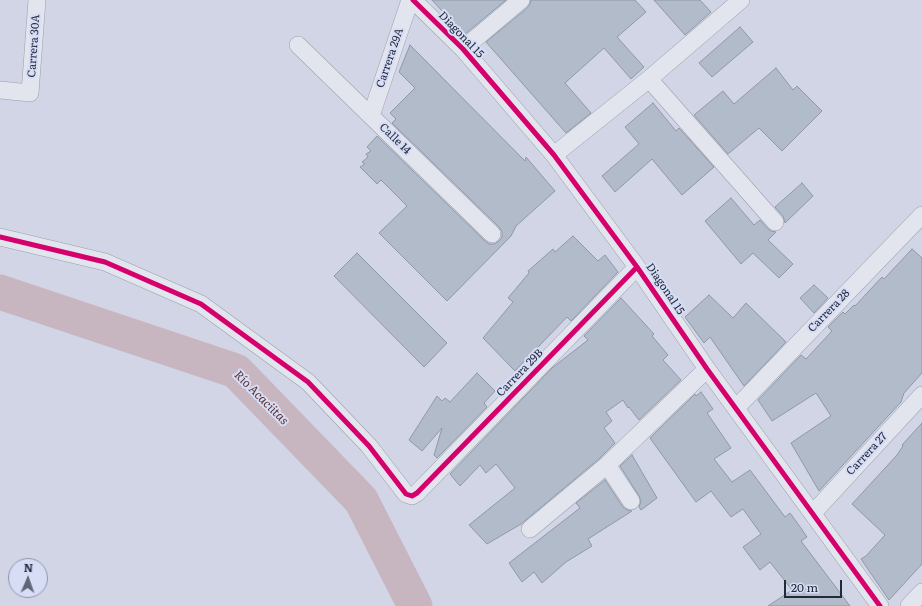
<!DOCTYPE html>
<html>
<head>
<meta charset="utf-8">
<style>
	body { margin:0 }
	#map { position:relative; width:922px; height:606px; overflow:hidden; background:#d1d5e6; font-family:Literata,serif }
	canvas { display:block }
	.north { position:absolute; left:8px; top:558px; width:40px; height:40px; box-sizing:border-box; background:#d8ddf6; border:1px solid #8e96ab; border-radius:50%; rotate:2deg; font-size:11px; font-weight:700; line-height:16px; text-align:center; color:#202b3b }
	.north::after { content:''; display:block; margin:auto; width:14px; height:18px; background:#5e6677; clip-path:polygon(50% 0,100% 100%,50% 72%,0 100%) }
	.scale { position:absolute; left:784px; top:580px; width:58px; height:18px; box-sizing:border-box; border:2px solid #202b3b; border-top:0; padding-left:5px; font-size:12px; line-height:14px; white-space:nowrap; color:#202b3b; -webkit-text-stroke:3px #d8ddf6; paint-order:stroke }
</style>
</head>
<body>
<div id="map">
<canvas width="922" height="606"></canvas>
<div class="north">N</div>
<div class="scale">20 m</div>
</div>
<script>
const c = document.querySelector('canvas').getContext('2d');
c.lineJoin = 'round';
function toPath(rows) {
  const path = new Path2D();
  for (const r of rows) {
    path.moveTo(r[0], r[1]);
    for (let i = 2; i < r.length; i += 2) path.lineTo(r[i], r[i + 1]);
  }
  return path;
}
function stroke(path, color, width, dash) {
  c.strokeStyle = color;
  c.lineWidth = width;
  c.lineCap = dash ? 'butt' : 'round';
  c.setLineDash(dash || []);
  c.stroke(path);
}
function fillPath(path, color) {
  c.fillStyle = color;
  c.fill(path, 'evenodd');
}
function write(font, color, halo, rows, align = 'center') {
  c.font = font + ' Literata,serif';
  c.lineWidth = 4;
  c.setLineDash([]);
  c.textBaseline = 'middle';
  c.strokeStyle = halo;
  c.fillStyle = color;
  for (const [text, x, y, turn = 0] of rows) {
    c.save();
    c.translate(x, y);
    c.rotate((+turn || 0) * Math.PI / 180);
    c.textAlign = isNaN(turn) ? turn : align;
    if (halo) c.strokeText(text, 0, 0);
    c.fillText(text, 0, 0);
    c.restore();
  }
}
stroke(toPath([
	[0,292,236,371,361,500,415,606]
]), '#c7b6bf', 35);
const building = toPath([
	[432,0,506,0,464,35,432,0],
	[531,0,635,0,646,12,617,37,644,67,631,79,604,48,565,83,591,113,566,133,486,42,527,8,530,4,531,0],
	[654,0,700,0,711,12,685,35,654,0],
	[740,27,753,42,712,77,699,63,740,27],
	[410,45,525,161,526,157,555,191,516,226,511,236,447,301,379,233,407,206,381,180,377,184,360,167,365,164,362,162,368,157,366,154,371,151,367,147,377,136,485,241,489,244,494,244,499,241,502,237,502,232,499,227,392,123,396,119,390,113,415,88,399,72,410,45],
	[776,68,793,90,797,86,822,111,782,151,759,128,728,154,694,115,723,91,734,104,776,68],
	[653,103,676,131,679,128,714,167,682,195,652,159,615,192,602,176,639,144,625,127,653,103],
	[802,183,813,196,785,223,783,216,775,207,802,183],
	[731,198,754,225,760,220,768,229,771,231,776,232,768,240,793,264,779,278,753,253,741,264,705,221,731,198],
	[573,236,598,261,605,255,618,272,571,321,567,317,515,371,483,338,513,302,508,298,529,273,528,271,553,249,555,252,573,236],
	[912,249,922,258,922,373,904,393,901,402,819,491,791,443,831,416,816,393,772,421,758,400,801,355,806,359,832,331,828,327,843,312,845,314,854,305,855,306,882,277,884,279,912,249],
	[357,253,447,343,424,367,334,276,357,253],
	[814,285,828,298,814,313,800,298,814,285],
	[709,295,733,318,746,303,786,342,744,386,710,337,704,343,685,317,709,295],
	[621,298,654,334,652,336,668,355,663,360,681,380,639,420,629,407,628,408,623,400,606,412,612,421,604,428,615,443,600,458,521,524,487,544,469,525,515,488,496,464,486,473,480,465,460,486,450,474,552,368,588,340,584,336,621,298],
	[477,373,495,391,484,403,487,407,437,458,434,455,442,428,422,451,409,440,437,396,442,401,445,398,450,402,477,373],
	[701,392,713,409,707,413,731,448,714,459,732,482,750,470,785,517,790,513,798,524,807,537,801,541,850,606,768,606,792,590,770,562,760,570,743,547,761,534,743,509,731,517,711,491,696,502,650,438,652,437,652,436,695,394,696,396,701,392],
	[922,423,922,564,889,600,861,559,866,556,885,535,852,504,897,455,903,446,902,445,922,423],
	[632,455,657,498,641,510,639,507,641,501,639,496,620,466,632,455],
	[605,480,623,507,627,510,632,511,588,539,592,546,566,562,542,583,534,572,522,582,509,563,580,508,576,503,605,480]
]);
fillPath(building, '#b2bbca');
stroke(building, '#8f98a7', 1);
const street = toPath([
	[413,0,463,49,554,155,637,267,707,369,880,606],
	[298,45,492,234],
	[463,49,521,0],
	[649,79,775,222],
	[0,90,30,93,37,0],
	[371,116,410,0],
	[554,155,649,79,741,0],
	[0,237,105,262,201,304,308,382,369,446,406,494,412,496,417,493,637,267],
	[736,408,922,215],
	[607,465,631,501],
	[813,513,922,395],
	[530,529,607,465,707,369],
	[909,606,922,592]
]);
stroke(street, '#999fac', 18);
stroke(street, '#e2e4ee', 17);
stroke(toPath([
	[413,0,463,49,554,155,637,267,707,369,880,606],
	[0,237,105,262,201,304,308,382,369,446,406,494,412,496,417,493,637,267]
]), '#d6006c', 5);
write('11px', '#202b3b', '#d8ddf6', [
	["Diagonal 15",461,35,46],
	["Carrera 30A",34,46,-86],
	["Carrera 29A",390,58,-71],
	["Calle 14",395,139,44],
	["Diagonal 15",665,289,56],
	["Carrera 28",829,311,-46],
	["Carrera 29B",520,373,-46],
	["Carrera 27",867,454,-47]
]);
write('italic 12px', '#5b3130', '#d8ddf6', [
	["Río Acaciitas",261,398,45]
]);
</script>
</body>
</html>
